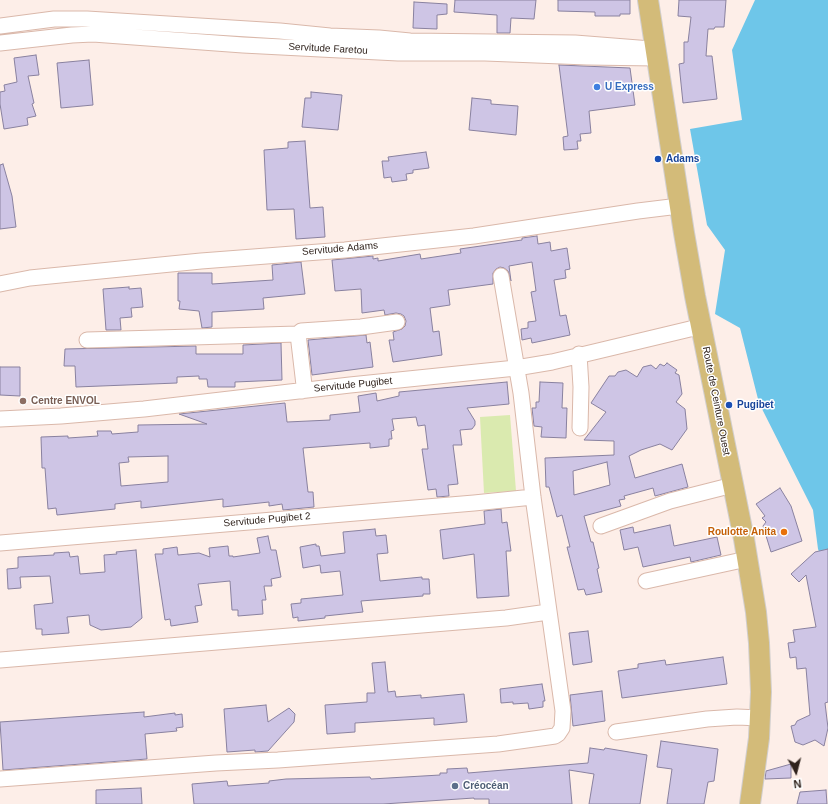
<!DOCTYPE html>
<html>
<head>
<meta charset="utf-8">
<style>
	body { margin:0 }
	#map { position:relative; width:828px; height:804px; overflow:hidden; background:#fdeee8; font-family:Helvetica,sans-serif }
	canvas { display:block }
	.north { position:absolute; left:776px; top:752px; width:40px; height:40px; -webkit-text-stroke:3px #fff; paint-order:stroke; rotate:173deg; font-size:11px; font-weight:700; line-height:16px; text-align:center; color:#2f221c }
	.north::after { content:''; display:block; margin:auto; width:14px; height:18px; background:#2f221c; clip-path:polygon(50% 0,100% 100%,50% 72%,0 100%) }
</style>
</head>
<body>
<div id="map">
<canvas width="828" height="804"></canvas>
<div class="north">N</div>
</div>
<script>
const c = document.querySelector('canvas').getContext('2d');
c.lineJoin = 'round';
function fillPath(path, color) {
  c.fillStyle = color;
  c.fill(path, 'evenodd');
}
function toPath(rows) {
  const path = new Path2D();
  for (const r of rows) {
    path.moveTo(r[0], r[1]);
    for (let i = 2; i < r.length; i += 2) path.lineTo(r[i], r[i + 1]);
  }
  return path;
}
function stroke(path, color, width, dash) {
  c.strokeStyle = color;
  c.lineWidth = width;
  c.lineCap = dash ? 'butt' : 'round';
  c.setLineDash(dash || []);
  c.stroke(path);
}
function write(font, color, halo, rows, align = 'center') {
  c.font = font + ' Helvetica,sans-serif';
  c.lineWidth = 3;
  c.setLineDash([]);
  c.textBaseline = 'middle';
  c.strokeStyle = halo;
  c.fillStyle = color;
  for (const [text, x, y, turn = 0] of rows) {
    c.save();
    c.translate(x, y);
    c.rotate((+turn || 0) * Math.PI / 180);
    c.textAlign = isNaN(turn) ? turn : align;
    if (halo) c.strokeText(text, 0, 0);
    c.fillText(text, 0, 0);
    c.restore();
  }
}
fillPath(toPath([
	[510,415,516,491,484,493,480,417]
]), '#daeaaf');
fillPath(toPath([
	[755,0,828,0,828,574,818,549,813,510,759,403,740,328,715,314,725,250,707,225,690,129,742,120,732,50]
]), '#6ec6e9');
const building = toPath([
	[455,0,536,0,534,19,511,18,510,33,497,33,497,15,454,12,455,0],
	[558,0,630,0,630,14,620,14,620,16,595,16,595,12,558,11,558,0],
	[679,0,726,0,724,27,715,27,714,29,708,29,706,56,712,56,717,99,683,103,679,64,684,63,684,42,688,42,691,17,678,16,679,0],
	[414,2,447,4,447,14,437,15,437,29,413,28,414,2],
	[36,55,39,75,28,76,34,103,32,104,36,116,27,118,28,125,4,129,0,104,0,92,5,91,4,85,17,82,14,58,36,55],
	[89,60,93,105,61,108,57,63,89,60],
	[559,65,630,68,635,105,589,111,591,133,580,134,581,141,577,141,578,149,564,150,563,137,568,136,559,65],
	[311,92,342,95,338,130,302,127,305,98,311,98,311,92],
	[472,98,491,100,491,104,518,106,516,135,469,130,472,98],
	[305,141,310,208,323,207,325,237,296,239,294,209,267,210,264,150,288,148,288,142,305,141],
	[426,152,429,168,413,170,413,173,406,174,407,180,392,182,391,177,384,178,382,161,389,161,388,157,426,152],
	[3,164,12,196,16,227,0,229,0,165,3,164],
	[537,236,538,244,550,242,551,251,567,248,570,269,565,270,566,278,554,280,560,316,566,315,570,335,532,343,531,338,522,340,521,329,528,328,528,322,536,321,531,292,536,291,532,262,509,266,511,281,508,271,504,268,500,267,496,269,493,273,493,284,448,290,450,305,430,308,433,332,439,331,442,355,393,362,389,340,394,340,393,332,402,329,405,326,406,321,404,316,401,314,396,313,385,315,384,310,362,313,361,289,335,291,332,260,373,256,373,259,378,258,378,261,420,254,421,259,461,253,460,249,522,240,522,238,537,236],
	[301,262,305,294,263,298,264,309,212,312,212,327,202,328,199,311,179,309,180,301,178,301,178,273,212,273,212,284,273,280,272,265,301,262],
	[129,287,129,289,141,288,143,307,131,308,132,317,120,318,121,330,106,330,103,289,129,287],
	[366,335,367,343,370,342,373,367,312,375,308,340,366,335],
	[281,343,282,380,235,382,235,387,208,387,207,379,199,379,199,376,177,377,177,383,76,387,75,366,64,366,65,349,196,346,196,354,243,354,243,345,281,343],
	[667,363,677,370,675,373,679,375,682,394,676,402,685,409,687,429,672,450,660,444,641,450,629,456,635,478,682,464,688,487,655,496,653,488,624,496,625,499,619,500,621,506,584,516,591,542,593,542,599,568,597,569,602,592,586,595,584,589,578,590,567,547,570,547,562,515,557,517,549,487,546,487,545,458,614,455,614,441,584,440,606,412,591,403,609,376,615,376,618,372,626,370,637,377,643,367,651,365,656,369,660,364,664,366,667,363],
	[607,462,610,485,574,495,573,471,607,462],
	[0,367,20,367,20,396,0,395,0,367],
	[507,382,509,404,467,408,475,421,475,425,472,429,460,430,462,445,453,445,458,484,448,485,449,496,437,497,436,489,428,490,422,449,428,449,425,425,418,426,416,417,392,419,394,430,391,431,392,439,389,439,389,446,370,448,370,443,303,448,308,492,313,492,314,507,283,510,282,504,269,506,269,502,223,507,223,499,141,508,141,501,115,504,115,509,57,515,56,508,48,509,45,468,42,468,41,437,68,436,68,438,98,436,97,431,111,431,112,434,138,432,138,425,207,424,179,414,285,403,287,422,330,420,330,415,360,412,358,396,376,393,377,401,399,396,399,392,507,382],
	[168,456,168,482,121,486,119,463,129,462,128,457,168,456],
	[540,382,563,383,562,408,567,408,566,438,541,437,542,427,534,426,532,408,536,408,536,402,539,402,540,382],
	[780,488,791,506,802,541,771,552,763,526,766,522,762,518,765,516,756,504,780,488],
	[501,509,502,523,507,522,511,551,506,551,509,596,477,598,474,554,443,559,440,530,485,524,484,511,501,509],
	[670,525,674,546,717,537,721,555,691,562,690,557,643,567,638,547,624,550,620,530,633,527,634,533,670,525],
	[375,529,376,536,386,535,388,553,377,554,380,581,422,577,422,579,429,579,430,594,423,594,423,596,361,601,363,612,325,616,325,618,298,621,298,617,293,618,291,604,301,603,301,599,343,595,340,571,321,573,320,565,303,568,300,547,316,544,316,546,319,546,321,556,345,553,343,532,375,529],
	[268,536,271,550,276,550,281,577,271,579,272,586,264,586,266,600,262,600,263,614,238,616,238,610,232,610,230,581,198,584,202,605,195,606,198,622,171,626,170,619,165,620,155,554,163,554,163,549,177,547,178,555,199,553,210,557,209,548,228,546,229,556,233,556,233,557,260,553,257,538,268,536],
	[828,549,828,702,825,703,828,728,824,746,815,740,803,745,795,742,791,726,795,725,797,721,810,715,806,668,797,669,796,657,790,658,788,643,795,642,793,630,816,627,806,575,799,582,791,574,815,552,828,549],
	[136,550,142,618,131,627,101,630,90,625,89,615,67,617,69,633,42,635,42,629,36,629,34,605,53,603,50,576,20,577,21,588,8,589,7,569,18,568,18,557,54,555,54,553,69,552,70,557,78,556,80,574,105,572,104,555,117,554,116,552,136,550],
	[588,631,592,662,573,665,569,633,588,631],
	[723,657,727,684,622,698,618,671,638,668,638,664,665,660,666,665,723,657],
	[385,662,388,692,395,691,396,697,421,695,421,698,464,694,467,722,434,725,434,718,355,723,355,732,327,734,325,705,367,702,367,693,375,693,372,663,385,662],
	[542,684,545,701,543,701,543,707,529,709,528,703,513,704,513,702,501,703,500,689,542,684],
	[602,691,605,721,573,726,570,695,602,691],
	[266,705,268,722,289,708,295,714,294,722,268,751,255,752,255,750,227,752,224,709,266,705],
	[144,712,144,717,175,713,175,715,182,714,183,727,176,728,177,731,145,734,147,759,3,770,0,722,144,712],
	[661,741,718,749,714,781,708,782,704,804,667,804,672,769,657,767,661,741],
	[590,748,604,750,605,748,647,755,640,804,589,804,594,774,569,770,572,804,489,804,489,799,474,799,474,798,383,804,194,804,192,784,227,781,228,786,269,783,269,781,286,779,370,777,371,779,440,775,440,773,447,773,447,769,467,768,468,773,588,763,590,748],
	[791,764,791,778,765,779,766,771,791,764],
	[141,788,142,804,96,804,96,790,141,788],
	[826,790,827,804,797,804,800,792,826,790]
]);
fillPath(building, '#cec5e5');
stroke(building, '#89819f', 1);
const minor = toPath([
	[0,26,54,19,87,19,280,31,330,36,379,38,410,41,575,43,651,49],
	[0,43,72,35,93,34,243,45,398,53,485,53,587,57,656,58],
	[0,284,30,278,201,261,345,250,474,236,638,211,679,206],
	[87,340,298,334],
	[579,354,581,387,580,428],
	[302,391,304,385,298,334,301,331,361,327,397,322],
	[0,419,61,416,144,409,350,385,516,368,552,362,690,329,701,327],
	[601,526,670,501,733,485],
	[0,543,474,503,533,497],
	[646,581,747,559],
	[0,660,506,618,548,612],
	[616,732,707,719,737,717,760,718],
	[0,779,216,763,278,760,498,744,548,737,555,736,558,734,562,728,563,711,533,497,521,393,501,276]
]);
const major = toPath([
	[648,0,684,233,695,296,744,539,756,612,759,643,761,692,759,738,750,804]
]);
stroke(minor, '#dab8aa', 17);
stroke(major, '#d1cecd', 22);
stroke(minor, '#fff', 15);
stroke(major, '#d3bb79', 20);
for (const [x, y, r, color] of [
	[597,87,4,"#3f7fe0"],
	[658,159,4,"#1a4fb4"],
	[23,401,4,"#8d6e63"],
	[729,405,4,"#1a4fb4"],
	[784,532,4,"#e8710a"],
	[455,786,4,"#5c6f8a"]
]) {
  const dot = new Path2D();
  dot.arc(x, y, r, 0, 2 * Math.PI);
  c.fillStyle = color;
  c.fill(dot);
  stroke(dot, '#fff', 1.5);
}
write('10px', '#2f221c', '#fff', [
	["Servitude Faretou",328,49,3],
	["Servitude Adams",340,249,-5],
	["Servitude Pugibet",353,385,-6],
	["Route de Ceinture Ouest",716,401,79],
	["Servitude Pugibet 2",267,520,-5]
]);
write('bold 10px', '#366cbe', '#fff', [
	["U Express",605,87]
], 'left');
write('bold 10px', '#164399', '#fff', [
	["Adams",666,159],
	["Pugibet",737,405]
], 'left');
write('bold 10px', '#785e54', '#fff', [
	["Centre ENVOL",31,401]
], 'left');
write('bold 10px', '#c56008', '#fff', [
	["Roulotte Anita",776,532]
], 'right');
write('bold 10px', '#4e5e75', '#fff', [
	["Créocéan",463,786]
], 'left');
</script>
</body>
</html>
